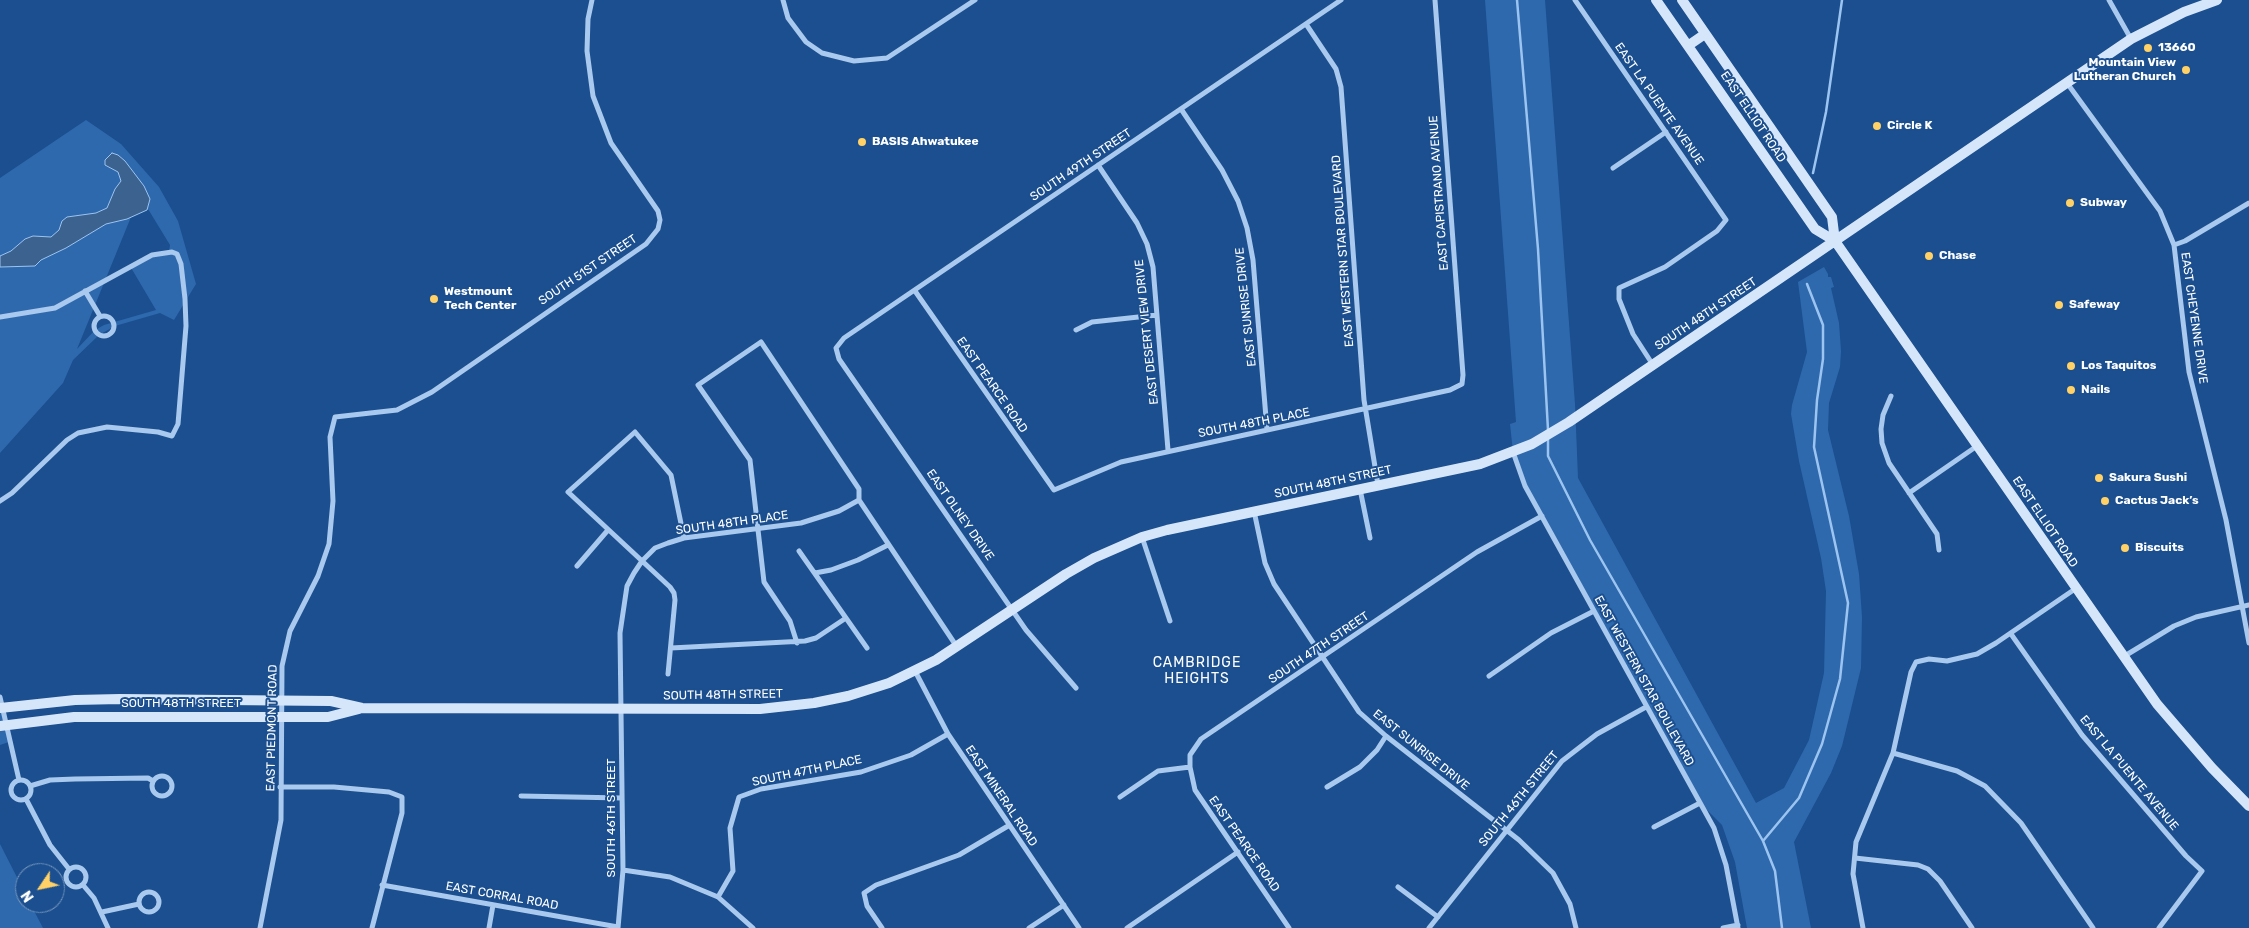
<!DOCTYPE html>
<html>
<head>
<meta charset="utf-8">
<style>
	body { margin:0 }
	#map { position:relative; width:2249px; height:928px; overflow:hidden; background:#1b4f8f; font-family:Rubik,sans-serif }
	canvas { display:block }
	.north { position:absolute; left:15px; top:863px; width:50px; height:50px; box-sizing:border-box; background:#1b4f8f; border:1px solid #7695bc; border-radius:50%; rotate:236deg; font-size:14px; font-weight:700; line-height:20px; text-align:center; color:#fff }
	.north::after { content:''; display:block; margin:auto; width:18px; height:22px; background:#ffd166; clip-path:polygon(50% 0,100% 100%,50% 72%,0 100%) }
</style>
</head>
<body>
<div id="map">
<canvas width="2249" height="928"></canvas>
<div class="north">N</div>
</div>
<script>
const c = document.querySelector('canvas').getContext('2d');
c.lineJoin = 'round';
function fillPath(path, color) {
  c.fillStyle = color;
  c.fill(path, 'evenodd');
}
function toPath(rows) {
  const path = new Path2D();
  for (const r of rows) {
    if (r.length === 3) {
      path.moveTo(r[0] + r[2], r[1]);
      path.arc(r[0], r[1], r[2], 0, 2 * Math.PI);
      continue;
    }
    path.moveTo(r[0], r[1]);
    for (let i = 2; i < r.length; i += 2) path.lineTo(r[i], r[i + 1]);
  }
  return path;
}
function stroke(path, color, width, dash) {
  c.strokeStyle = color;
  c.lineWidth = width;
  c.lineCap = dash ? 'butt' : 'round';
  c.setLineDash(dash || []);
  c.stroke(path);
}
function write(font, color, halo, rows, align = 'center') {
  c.font = font + ' Rubik,sans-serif';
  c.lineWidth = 4;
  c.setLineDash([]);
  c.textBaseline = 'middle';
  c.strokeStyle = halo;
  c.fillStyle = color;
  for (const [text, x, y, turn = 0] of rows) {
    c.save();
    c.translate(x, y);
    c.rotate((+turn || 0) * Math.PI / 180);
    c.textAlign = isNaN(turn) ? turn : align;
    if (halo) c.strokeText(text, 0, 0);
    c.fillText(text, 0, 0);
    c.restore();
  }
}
fillPath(toPath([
	[1485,0,1545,0,1575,404,1578,478,1756,803,1784,788,1809,740,1824,673,1826,591,1821,558,1799,461,1791,414,1792,405,1807,352,1798,282,1824,267,1828,274,1828,277,1831,277,1834,287,1831,288,1839,323,1841,351,1840,367,1829,403,1828,430,1849,516,1859,574,1862,617,1861,668,1842,746,1831,773,1794,842,1811,928,1747,928,1735,862,1722,825,1700,803,1525,486,1513,452,1510,424,1516,422],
	[86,120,121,144,159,187,178,221,196,284,174,320,160,313,115,326,99,335,73,360,63,383,0,453,0,178],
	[148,209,170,245,169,252,152,255,130,266,156,310,104,325,95,330,77,349,131,217],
	[0,697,9,742,0,745],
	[0,844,25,893,25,903,30,903,43,928,0,928]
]), '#2e69ad');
const water = toPath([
	[112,153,118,155,125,161,144,186,150,199,147,210,127,219,106,224,66,248,41,260,35,266,0,267,0,256,11,251,25,239,33,236,51,237,59,230,62,221,67,217,96,213,107,208,115,189,121,181,118,172,105,165,105,160,112,153]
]);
fillPath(water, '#3c6290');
stroke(water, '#9cc4f0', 1);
stroke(toPath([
	[1517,0,1538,249,1548,430],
	[1813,173,1826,112,1842,0],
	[1548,438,1548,456,1590,540,1763,841,1775,871,1782,928],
	[1763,841,1799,798,1822,744,1840,679,1848,603,1814,447,1817,400,1823,359,1823,325,1807,284]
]), '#9cc4f0', 2.5);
stroke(toPath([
	[783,0,788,18,806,42,822,53,854,61,887,58,975,0],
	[1575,0,1726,220,1717,231,1665,267,1619,288,1619,299,1633,334,1653,365],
	[2109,0,2131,39],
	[1306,24,1336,69,1341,87,1364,400,1378,485],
	[2067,83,2160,211,2174,245,2189,372,2226,520,2249,643],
	[1181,109,1222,170,1238,201,1247,228,1253,260,1267,430],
	[1098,165,1137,223,1147,244,1153,267,1168,450],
	[1613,168,1666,132],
	[2174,245,2185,241,2249,203],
	[85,291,100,316],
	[915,291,1054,490,1121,462,1450,390,1462,384,1463,375,1435,0],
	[104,326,10],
	[0,317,55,308,152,255,172,252,177,254,181,264,185,299,186,326,178,424,172,436,158,432,107,427,78,433,67,440,12,493,0,501],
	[1076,330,1092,322,1157,315],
	[1891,396,1883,415,1881,429,1882,443,1889,463,1937,534,1939,550],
	[1513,452,1525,486,1714,828,1726,865,1738,928],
	[1360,489,1370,538],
	[1909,493,1977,446],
	[859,500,957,647],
	[1254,511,1265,563,1274,584,1359,712,1386,736,1519,840,1553,873,1570,904,1576,928],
	[1142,537,1170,621],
	[799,551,867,648],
	[577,566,608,530],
	[815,573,831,570,858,560,888,545],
	[2011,634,2082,735,2186,856,2202,871,2159,928],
	[797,643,790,621,764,582,750,460,698,385,761,342,859,489,859,500],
	[671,648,805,641,816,638,846,618],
	[2123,657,2174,626,2196,617,2249,605],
	[915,671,948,734,1079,928],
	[668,674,675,600,674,593,670,587,568,492,635,432,671,475,684,538],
	[1489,676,1551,633,1594,611],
	[1076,688,1026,630,839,359,836,348,844,338,1341,0],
	[0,697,19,780],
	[1893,753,1957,771,1985,786,2021,823,2093,928],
	[1190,767,1195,790,1289,928],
	[162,786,10],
	[21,790,10],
	[30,786,50,780,75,779,148,778,153,781],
	[280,787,334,787,389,792,402,797,402,813,372,928],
	[1327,787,1360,767,1377,750,1386,736],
	[521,796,622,798],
	[1120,797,1158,771,1190,767,1190,755,1201,739,1477,552,1542,516],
	[26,799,50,845,69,869],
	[1654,827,1700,803],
	[1855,858,1918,865,1928,869,1940,881,1972,928],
	[76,877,10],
	[623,870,670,877,718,897,753,928],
	[83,885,94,898,108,928],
	[382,885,618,927],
	[1398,887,1438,917],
	[149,902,10],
	[718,897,733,871,730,828,739,797,761,789,861,772,911,755,948,734],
	[102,912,139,904],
	[260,928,281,820,282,666,290,631,318,576,329,544,333,501,330,437,335,417,397,410,432,392,646,244,658,229,660,220,658,211,611,143,593,96,587,51,588,19,592,0],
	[489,928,493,905],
	[618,928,623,870,620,633,627,586,634,573,642,561,655,548,668,543,684,538,801,523,839,511,859,500],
	[882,928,867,906,864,893,876,885,959,855,1008,826],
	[1029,928,1064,905],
	[1127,928,1238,852],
	[1429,928,1562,761,1597,734,1646,707],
	[1723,928,1738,925],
	[1863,928,1853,874,1856,842,1893,753,1911,672,1916,662,1929,659,1947,661,1977,654,1996,643,2075,589]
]), '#a9c9ee', 5);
stroke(toPath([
	[1656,0,1815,229,1835,241,2157,704,2212,768,2249,806],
	[1682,0,1832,217,1835,241],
	[1689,45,1705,34],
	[0,708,75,700,120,699,331,701,362,708,760,709,814,703,848,696,889,683,936,660,1066,574,1094,558,1142,537,1167,530,1480,464,1532,444,1569,422,2131,39,2184,12,2217,0],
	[0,726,74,717,328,717,359,709]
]), '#d6e6fa', 10);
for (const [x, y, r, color] of [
	[2148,48,5,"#ffd166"],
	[2186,70,5,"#ffd166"],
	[1877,126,5,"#ffd166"],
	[862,142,5,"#ffd166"],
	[2070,203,5,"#ffd166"],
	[1929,256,5,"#ffd166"],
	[434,299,5,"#ffd166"],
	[2059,305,5,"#ffd166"],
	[2071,366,5,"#ffd166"],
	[2071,390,5,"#ffd166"],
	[2099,478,5,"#ffd166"],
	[2105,501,5,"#ffd166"],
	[2125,548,5,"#ffd166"]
]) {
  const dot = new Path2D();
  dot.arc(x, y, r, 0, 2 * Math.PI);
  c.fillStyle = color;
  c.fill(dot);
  stroke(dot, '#1b4f8f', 2);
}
write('bold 12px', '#fff', '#1b4f8f', [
	["13660",2158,48],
	["Mountain View",2176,63,"right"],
	["Lutheran Church",2176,77,"right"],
	["Circle K",1887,126],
	["BASIS Ahwatukee",872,142],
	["Subway",2080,203],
	["Chase",1939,256],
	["Westmount",444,292],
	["Tech Center",444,306],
	["Safeway",2069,305],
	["Los Taquitos",2081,366],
	["Nails",2081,390],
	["Sakura Sushi",2109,478],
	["Cactus Jack’s",2115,501],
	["Biscuits",2135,548]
], 'left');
write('12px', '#fff', '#1b4f8f', [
	["EAST LA PUENTE AVENUE",1659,104,55],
	["EAST ELLIOT ROAD",1753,117,56],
	["SOUTH 49TH STREET",1081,165,-34],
	["EAST CAPISTRANO AVENUE",1439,193,-94],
	["EAST WESTERN STAR BOULEVARD",1343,251,-94],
	["SOUTH 51ST STREET",588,270,-34],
	["EAST SUNRISE DRIVE",1246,307,-96],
	["SOUTH 48TH STREET",1706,314,-34],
	["EAST CHEYENNE DRIVE",2194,318,82],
	["EAST DESERT VIEW DRIVE",1147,332,-96],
	["EAST PEARCE ROAD",992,385,55],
	["SOUTH 48TH PLACE",1254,423,-11],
	["SOUTH 48TH STREET",1333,482,-12],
	["EAST OLNEY DRIVE",960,515,55],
	["EAST ELLIOT ROAD",2045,522,56],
	["SOUTH 48TH PLACE",732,523,-8],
	["SOUTH 47TH STREET",1319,648,-34],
	["EAST WESTERN STAR BOULEVARD",1644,681,61],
	["SOUTH 48TH STREET",723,695,-1],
	["SOUTH 48TH STREET",181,704],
	["EAST PIEDMONT ROAD",272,728,-89],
	["EAST SUNRISE DRIVE",1421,750,39],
	["SOUTH 47TH PLACE",807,771,-12],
	["EAST LA PUENTE AVENUE",2129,773,50],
	["EAST MINERAL ROAD",1001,796,56],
	["SOUTH 46TH STREET",1519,799,-51],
	["SOUTH 46TH STREET",612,818,-90],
	["EAST PEARCE ROAD",1244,844,55],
	["EAST CORRAL ROAD",502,896,10]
]);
c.letterSpacing = '1px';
write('14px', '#fff', '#1b4f8f', [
	["CAMBRIDGE",1197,663],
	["HEIGHTS",1197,679]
]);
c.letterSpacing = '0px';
</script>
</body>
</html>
